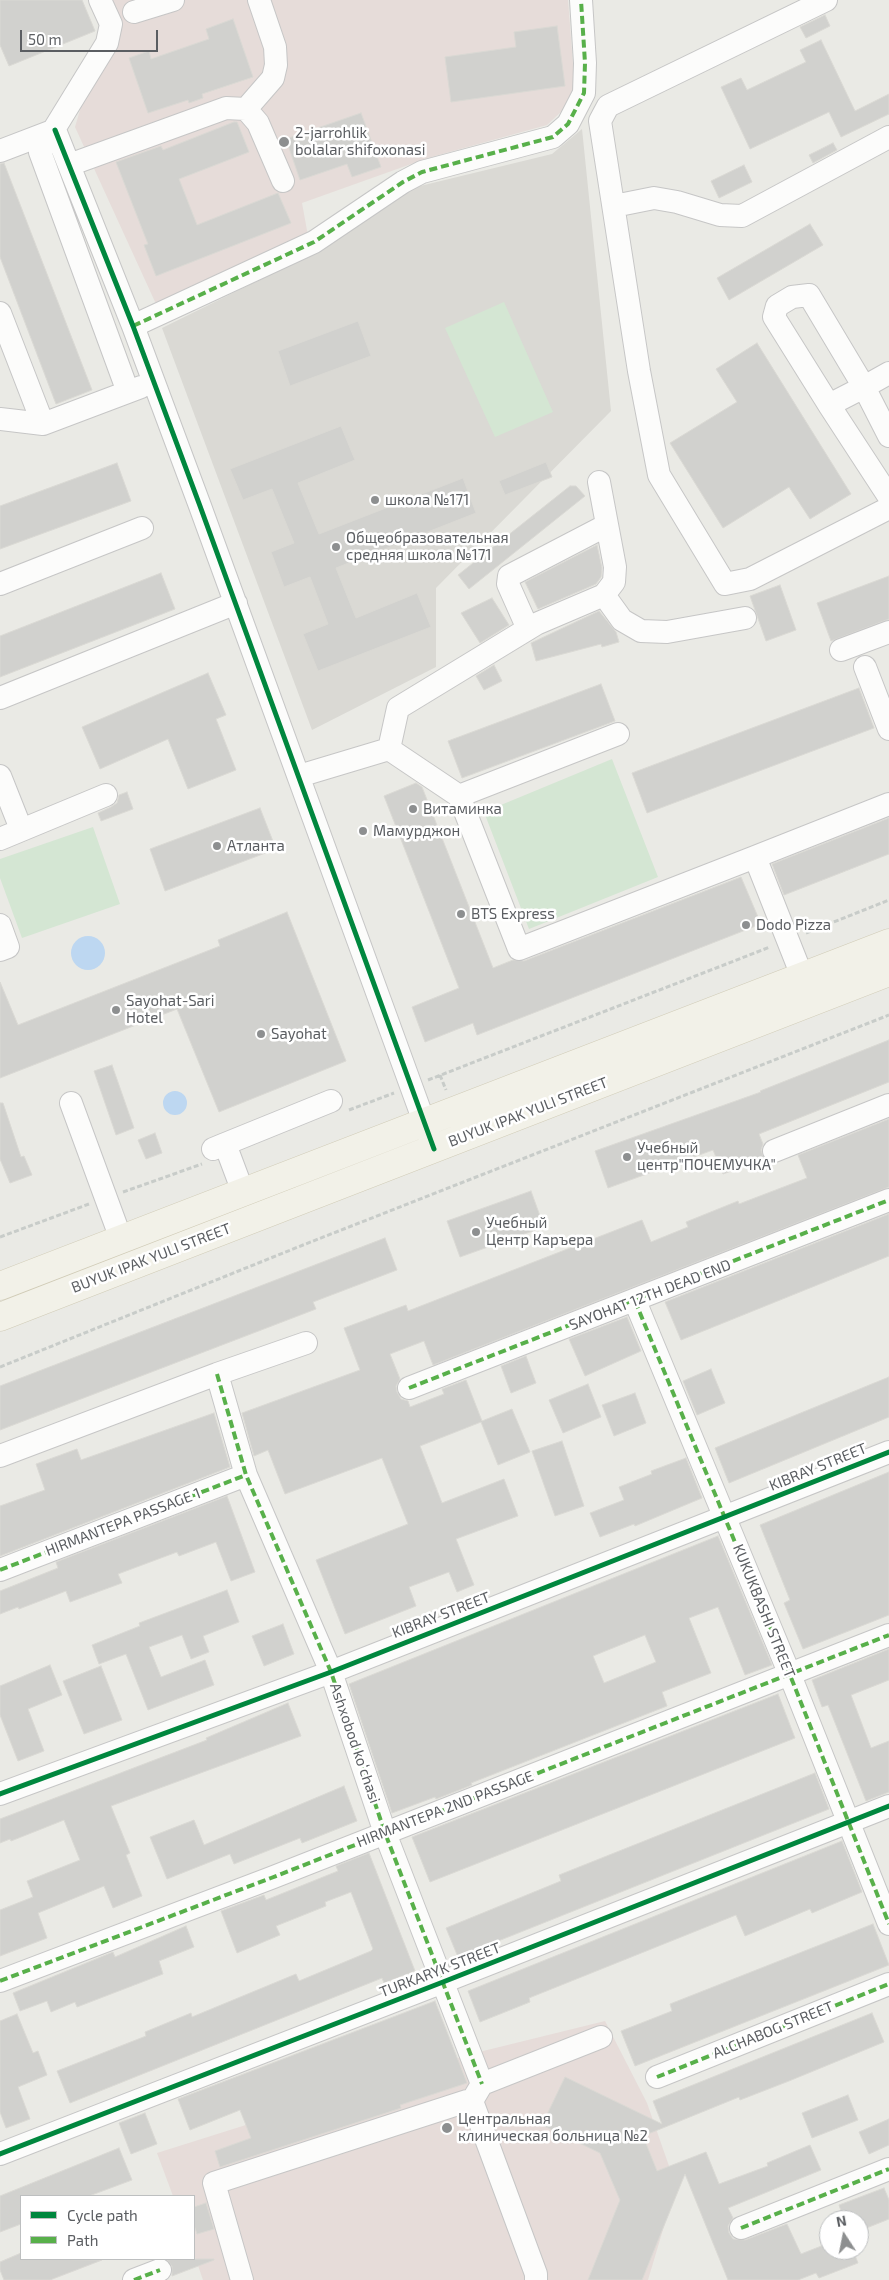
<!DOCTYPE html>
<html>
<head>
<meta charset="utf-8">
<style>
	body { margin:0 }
	#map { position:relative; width:889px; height:2280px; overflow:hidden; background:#eaeae5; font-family:"Exo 2",sans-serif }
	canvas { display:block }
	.legend { position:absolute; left:20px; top:2195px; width:175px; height:65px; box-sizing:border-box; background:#fff; border:1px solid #bdbfc0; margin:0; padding:6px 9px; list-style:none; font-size:15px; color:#5b5e62 }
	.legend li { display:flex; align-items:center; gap:10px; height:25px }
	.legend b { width:25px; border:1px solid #bdbfc0 }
	.north { position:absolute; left:819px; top:2210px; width:50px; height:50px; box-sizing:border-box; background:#fff; border:1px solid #bdbfc0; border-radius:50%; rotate:349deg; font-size:14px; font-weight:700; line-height:20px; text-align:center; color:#5b5e62 }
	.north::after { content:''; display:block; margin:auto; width:18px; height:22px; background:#8d8f90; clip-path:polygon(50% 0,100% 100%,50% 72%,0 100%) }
	.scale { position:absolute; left:20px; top:30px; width:138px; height:22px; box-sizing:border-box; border:2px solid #5b5e62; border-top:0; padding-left:6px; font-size:15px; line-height:18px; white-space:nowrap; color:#5b5e62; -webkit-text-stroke:4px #fff; paint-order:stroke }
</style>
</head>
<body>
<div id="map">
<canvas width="889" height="2280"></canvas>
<ul class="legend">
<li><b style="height:6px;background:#00873e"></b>Cycle path</li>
<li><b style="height:6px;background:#58b04a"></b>Path</li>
</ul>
<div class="north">N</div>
<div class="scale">50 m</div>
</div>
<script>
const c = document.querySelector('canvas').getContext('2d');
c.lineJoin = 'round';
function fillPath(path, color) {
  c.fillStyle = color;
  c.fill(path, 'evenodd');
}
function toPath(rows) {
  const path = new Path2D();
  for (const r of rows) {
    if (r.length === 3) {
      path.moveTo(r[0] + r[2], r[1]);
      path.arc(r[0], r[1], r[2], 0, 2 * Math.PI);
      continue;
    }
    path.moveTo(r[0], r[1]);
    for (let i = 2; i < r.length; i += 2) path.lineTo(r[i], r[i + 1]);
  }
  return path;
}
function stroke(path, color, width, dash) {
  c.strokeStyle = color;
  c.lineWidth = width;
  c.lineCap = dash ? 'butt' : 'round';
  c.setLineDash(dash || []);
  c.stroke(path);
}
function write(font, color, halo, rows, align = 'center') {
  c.font = font + ' "Exo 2",sans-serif';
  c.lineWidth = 5;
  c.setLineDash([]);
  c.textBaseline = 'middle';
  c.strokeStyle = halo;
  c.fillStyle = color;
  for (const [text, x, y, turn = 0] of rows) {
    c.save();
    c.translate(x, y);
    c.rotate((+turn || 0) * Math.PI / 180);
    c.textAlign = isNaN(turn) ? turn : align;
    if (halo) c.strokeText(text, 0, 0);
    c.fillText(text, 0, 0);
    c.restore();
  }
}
fillPath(toPath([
	[582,129,611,411,436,588,436,667,312,730,162,328,312,254,416,187,552,154]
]), '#dad9d4');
fillPath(toPath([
	[89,0,568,0,575,89,563,110,547,125,428,158,302,203,308,236,156,304,75,127,103,32],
	[605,2021,647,2103,676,2186,648,2280,203,2280,194,2254,194,2196,173,2196,157,2153,471,2054]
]), '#e6dcd9');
fillPath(toPath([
	[504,302,553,412,495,437,445,328],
	[612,759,658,877,529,929,484,812],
	[93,827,120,904,22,938,0,878,0,859]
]), '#d4e6d3');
fillPath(toPath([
	[88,953,17],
	[175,1103,12]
]), '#bdd7f1');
const building = toPath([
	[0,0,82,0,95,31,9,66,0,45,0,0],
	[825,15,830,26,806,38,800,27,825,15],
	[233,19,253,77,202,94,203,98,189,103,188,100,148,113,129,58,149,51,151,59,209,39,206,29,233,19],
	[557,26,565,86,451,102,445,57,516,47,514,32,557,26],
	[821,40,855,111,889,94,889,114,841,137,829,112,750,149,721,87,741,78,747,90,806,62,800,50,821,40],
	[361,113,381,167,352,177,347,164,300,180,286,139,361,113],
	[234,122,237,122,249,152,179,179,197,225,278,193,291,223,156,276,144,245,148,244,116,162,161,146,163,150,234,122],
	[833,143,837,150,813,163,809,155,833,143],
	[4,163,92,390,56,404,0,257,0,164,4,163],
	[744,165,752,182,719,198,711,181,744,165],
	[810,224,823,245,729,300,717,278,810,224],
	[358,321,371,356,290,386,278,351,358,321],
	[757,343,851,494,810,519,789,487,723,528,670,443,737,402,716,369,757,343],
	[341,426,355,460,298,483,319,534,463,478,476,513,336,568,356,618,417,593,431,627,318,671,303,634,328,624,310,577,284,587,271,552,294,543,272,489,243,500,230,469,341,426],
	[546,462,552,477,505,495,499,481,546,462],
	[117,463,131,501,0,549,0,506,117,463],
	[570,486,576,486,585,496,469,589,458,575,570,486],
	[597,545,602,568,601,577,596,584,538,609,525,582,597,545],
	[161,573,175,609,0,677,0,636,161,573],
	[889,576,889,619,831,641,817,603,889,576],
	[780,585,796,630,766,641,750,596,780,585],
	[492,598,509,625,480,643,461,613,492,598],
	[599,611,616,632,619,642,602,647,601,644,536,661,531,643,599,611],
	[494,665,502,681,484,690,476,676,494,665],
	[208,673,226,715,216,719,236,770,188,789,168,739,100,769,82,727,208,673],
	[601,684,615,721,462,778,448,741,601,684],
	[859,688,874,728,647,813,632,773,859,688],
	[416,783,422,787,493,968,513,960,524,961,741,877,761,924,477,1035,473,1023,425,1042,412,1007,459,988,384,796,416,783],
	[127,792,133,809,101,821,98,813,111,807,117,803,119,795,127,792],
	[260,808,276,849,165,891,150,849,260,808],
	[889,818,889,854,784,895,772,864,889,818],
	[287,912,346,1061,219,1112,177,1009,0,1078,0,982,18,1025,220,946,218,940,287,912],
	[889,1040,889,1082,759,1134,763,1144,761,1150,764,1159,723,1174,713,1150,608,1188,595,1151,761,1092,760,1091,889,1040],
	[112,1065,134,1128,116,1135,94,1071,112,1065],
	[0,1103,3,1103,21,1157,24,1156,32,1175,10,1183,0,1159,0,1103],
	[889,1119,889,1187,433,1365,424,1341,390,1354,400,1379,396,1386,397,1392,401,1399,408,1401,410,1407,444,1394,442,1389,466,1380,482,1421,512,1409,530,1452,498,1465,481,1422,420,1446,442,1503,504,1479,518,1516,456,1539,474,1585,457,1592,449,1572,409,1587,416,1606,345,1634,316,1560,408,1524,382,1458,285,1494,268,1450,254,1456,242,1413,360,1370,344,1328,406,1305,408,1311,642,1220,651,1242,688,1227,686,1222,738,1201,739,1204,807,1178,798,1155,889,1119],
	[155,1133,162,1153,146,1159,138,1140,155,1133],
	[531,1191,544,1227,460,1257,447,1221,531,1191],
	[889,1214,889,1256,681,1340,665,1302,889,1214],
	[385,1238,397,1270,313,1302,316,1309,0,1430,0,1386,385,1238],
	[627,1317,641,1351,585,1376,569,1339,627,1317],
	[526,1356,536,1383,511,1393,501,1366,526,1356],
	[711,1369,725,1403,697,1415,683,1381,711,1369],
	[889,1377,889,1417,729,1483,715,1448,889,1377],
	[588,1384,601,1417,563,1433,549,1400,588,1384],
	[635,1393,646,1423,614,1436,602,1405,635,1393],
	[214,1413,230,1467,0,1556,0,1506,45,1490,36,1464,77,1449,81,1460,214,1413],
	[562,1441,584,1506,555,1516,532,1451,562,1441],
	[686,1458,702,1498,635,1526,634,1524,600,1537,590,1513,624,1500,619,1487,652,1474,651,1471,686,1458],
	[889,1472,889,1615,803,1649,784,1603,790,1600,760,1525,889,1472],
	[227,1496,255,1572,231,1581,216,1542,179,1556,177,1552,118,1574,122,1583,70,1602,66,1591,19,1609,18,1607,0,1614,0,1591,58,1568,56,1562,227,1496],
	[718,1536,772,1665,745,1675,718,1607,689,1618,711,1673,662,1692,667,1706,471,1783,472,1785,436,1799,435,1797,392,1813,349,1684,718,1536],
	[645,1635,656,1662,604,1683,593,1656,645,1635],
	[227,1590,239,1622,203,1636,209,1652,191,1659,182,1635,149,1647,161,1677,205,1660,214,1685,148,1710,126,1654,99,1664,92,1645,140,1626,139,1623,227,1590],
	[283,1624,294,1654,264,1666,252,1636,283,1624],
	[889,1649,889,1680,851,1695,871,1748,889,1741,889,1792,866,1801,828,1705,822,1707,812,1680,889,1649],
	[50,1665,62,1695,28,1709,44,1751,18,1761,0,1715,0,1686,50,1665],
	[101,1666,122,1720,84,1734,63,1681,101,1666],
	[778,1694,795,1738,430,1882,412,1837,778,1694],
	[288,1703,301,1736,111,1806,130,1853,126,1855,142,1896,113,1908,104,1886,38,1913,47,1938,0,1956,0,1910,33,1897,27,1881,80,1860,64,1820,11,1841,10,1839,0,1843,0,1819,207,1740,206,1738,288,1703],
	[815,1773,829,1809,458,1957,446,1928,561,1881,559,1875,815,1773],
	[344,1786,357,1821,302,1843,300,1838,234,1864,230,1854,167,1879,150,1837,194,1820,204,1845,344,1786],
	[842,1841,862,1892,812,1913,810,1909,745,1936,736,1915,529,1998,530,2002,480,2022,468,1991,842,1841],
	[369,1853,415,1971,384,1983,382,1978,70,2103,57,2071,146,2036,145,2032,191,2013,192,2017,296,1974,299,1981,371,1951,373,1949,351,1892,325,1902,326,1906,276,1926,280,1935,237,1953,221,1911,264,1895,266,1900,338,1871,336,1866,369,1853],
	[873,1924,889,1965,635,2066,621,2031,672,2011,670,2004,873,1924],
	[186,1926,194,1947,159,1961,163,1974,77,2007,75,2002,51,2012,47,2001,20,2011,13,1993,113,1952,115,1957,186,1926],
	[435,2001,467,2083,400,2105,401,2108,220,2167,215,2151,251,2138,240,2110,190,2130,178,2099,435,2001],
	[872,2013,884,2042,789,2081,740,2100,739,2097,643,2136,657,2171,706,2152,719,2184,768,2166,767,2163,810,2145,821,2170,728,2208,733,2218,728,2226,729,2233,733,2239,745,2240,787,2224,801,2254,829,2243,829,2250,853,2250,858,2263,819,2278,816,2273,798,2280,728,2280,685,2174,642,2280,588,2280,620,2200,600,2153,542,2125,565,2077,662,2124,653,2101,872,2013],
	[17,2014,33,2053,38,2051,47,2075,18,2087,30,2119,6,2128,0,2112,0,2021,17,2014],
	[848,2095,858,2120,812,2138,802,2113,848,2095],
	[145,2113,157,2144,131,2154,119,2123,145,2113],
	[889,2119,889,2145,869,2154,859,2132,889,2119],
	[119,2148,132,2180,89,2196,21,2196,21,2224,0,2232,0,2196,119,2148],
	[884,2188,889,2200,889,2219,859,2231,859,2220,844,2220,839,2205,884,2188],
	[206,2203,214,2229,197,2234,194,2225,194,2207,206,2203],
	[21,2253,21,2259,102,2260,50,2280,4,2280,0,2270,0,2262,21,2253],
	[166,2259,214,2259,214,2260,172,2276,172,2266,166,2259]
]);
fillPath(building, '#d1d1ce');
stroke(building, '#dad9d4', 1);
const minor = toPath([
	[100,0,111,24,107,43,40,152,128,392],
	[826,0,608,106,600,121,639,371,659,475,725,584,750,579,889,508],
	[134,12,173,0],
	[246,109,273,78,276,65,275,47,259,0],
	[55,130,133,326,200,506,434,1149],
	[0,151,55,130],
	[69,165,226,108,246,109,258,123,283,181],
	[614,206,654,198,677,202,720,215,742,216,889,137],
	[0,313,43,424],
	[133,326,314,242,403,182,422,172,553,137,568,124,584,93,585,63,581,0],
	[889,373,864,387,829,405,774,317,777,306,792,297,809,295,864,387,889,436],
	[829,405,889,497],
	[0,419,43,424,141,387],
	[0,584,142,528],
	[604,595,622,620,641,631,667,632,745,618],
	[528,629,508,584,509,576,607,525],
	[841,650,889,632],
	[865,667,889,729],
	[0,698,236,603],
	[389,749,398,708,536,624,604,595,614,582,615,567,599,482],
	[0,776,21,829],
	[299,776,389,749,459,796,519,949,755,857,802,976],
	[459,796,618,734],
	[0,839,106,795],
	[755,857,889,804],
	[0,925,8,947,0,950],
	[71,1103,121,1239],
	[225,1144,331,1101],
	[213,1149,225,1144,243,1192],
	[774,1151,889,1105],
	[635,1301,790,1675,889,1924],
	[217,1374,246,1475,331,1672,385,1833,482,2084],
	[409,1388,889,1200],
	[0,1456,217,1374,306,1343],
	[0,1570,246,1475],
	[0,1794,331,1672,889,1452],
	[0,1981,271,1878,889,1635],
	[657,2077,889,1984],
	[0,2154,443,1982,889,1806],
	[741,2228,889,2169],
	[134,2280,160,2270],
	[242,2280,214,2183,467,2101,472,2101],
	[536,2280,536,2274,472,2101,482,2084,601,2037]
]);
const major = toPath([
	[0,1286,889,943],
	[0,1317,889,972]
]);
stroke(minor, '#c6c6c6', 24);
stroke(major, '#d0cbb6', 29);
stroke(toPath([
	[806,933,889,900],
	[440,1075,446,1090],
	[428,1080,770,947],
	[349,1110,394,1093],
	[123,1192,202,1164],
	[0,1237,89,1204],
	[0,1367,303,1245,889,1015]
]), '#c8ccc9', 3, [5, 2.5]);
stroke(minor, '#fcfcfb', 22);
stroke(major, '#f2f1e8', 28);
stroke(toPath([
	[133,326,314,242,403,182,422,172,553,137,568,124,584,93,585,63,581,0],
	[635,1301,790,1675,889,1924],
	[217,1374,246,1475,331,1672,385,1833,482,2084],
	[409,1388,889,1200],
	[0,1570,246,1475],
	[0,1981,271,1878,889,1635],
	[657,2077,889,1984],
	[741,2228,889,2169],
	[134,2280,160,2270]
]), '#58b04a', 4, [8, 4]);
stroke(toPath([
	[55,130,133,326,200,506,434,1149],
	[0,1794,331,1672,889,1452],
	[0,2154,443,1982,889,1806]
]), '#00873e', 5);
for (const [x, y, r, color] of [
	[284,142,6,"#8d8f90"],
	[375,500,5,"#8d8f90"],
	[336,547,5,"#8d8f90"],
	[413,809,5,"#8d8f90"],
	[363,831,5,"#8d8f90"],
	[217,846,5,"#8d8f90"],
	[461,914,5,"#8d8f90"],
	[746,925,5,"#8d8f90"],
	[116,1010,5,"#8d8f90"],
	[261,1034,5,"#8d8f90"],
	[627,1157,5,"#8d8f90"],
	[476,1232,5,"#8d8f90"],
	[447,2128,6,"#8d8f90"]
]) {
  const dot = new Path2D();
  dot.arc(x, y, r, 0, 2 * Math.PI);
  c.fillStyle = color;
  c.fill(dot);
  stroke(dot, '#fff', 2);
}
write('15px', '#5b5e62', '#fff', [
	["2-jarrohlik",295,133],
	["bolalar shifoxonasi",295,150],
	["школа №171",385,500],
	["Общеобразовательная",346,538],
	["средняя школа №171",346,555],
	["Витаминка",423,809],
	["Мамурджон",373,831],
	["Атланта",227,846],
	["BTS Express",471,914],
	["Dodo Pizza",756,925],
	["Sayohat-Sari",126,1001],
	["Hotel",126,1018],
	["Sayohat",271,1034],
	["Учебный",637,1148],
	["центр\"ПОЧЕМУЧКА\"",637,1165],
	["Учебный",486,1223],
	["Центр Каръера",486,1240],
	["Центральная",458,2119],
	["клиническая больница №2",458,2136]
], 'left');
write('15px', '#5b5e62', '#fff', [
	["BUYUK IPAK YULI STREET",528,1112,-21],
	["BUYUK IPAK YULI STREET",151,1258,-21],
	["SAYOHAT 12TH DEAD END",650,1295,-21],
	["KIBRAY STREET",818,1467,-22],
	["HIRMANTEPA PASSAGE 1",123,1522,-21],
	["KUKUKBASHI STREET",764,1611,68],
	["KIBRAY STREET",441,1615,-21],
	["Ashxobod koʻchasi",355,1743,71],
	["HIRMANTEPA 2ND PASSAGE",445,1809,-21],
	["TURKARYK STREET",440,1970,-21],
	["ALCHABOG STREET",773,2030,-22]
]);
</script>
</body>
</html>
